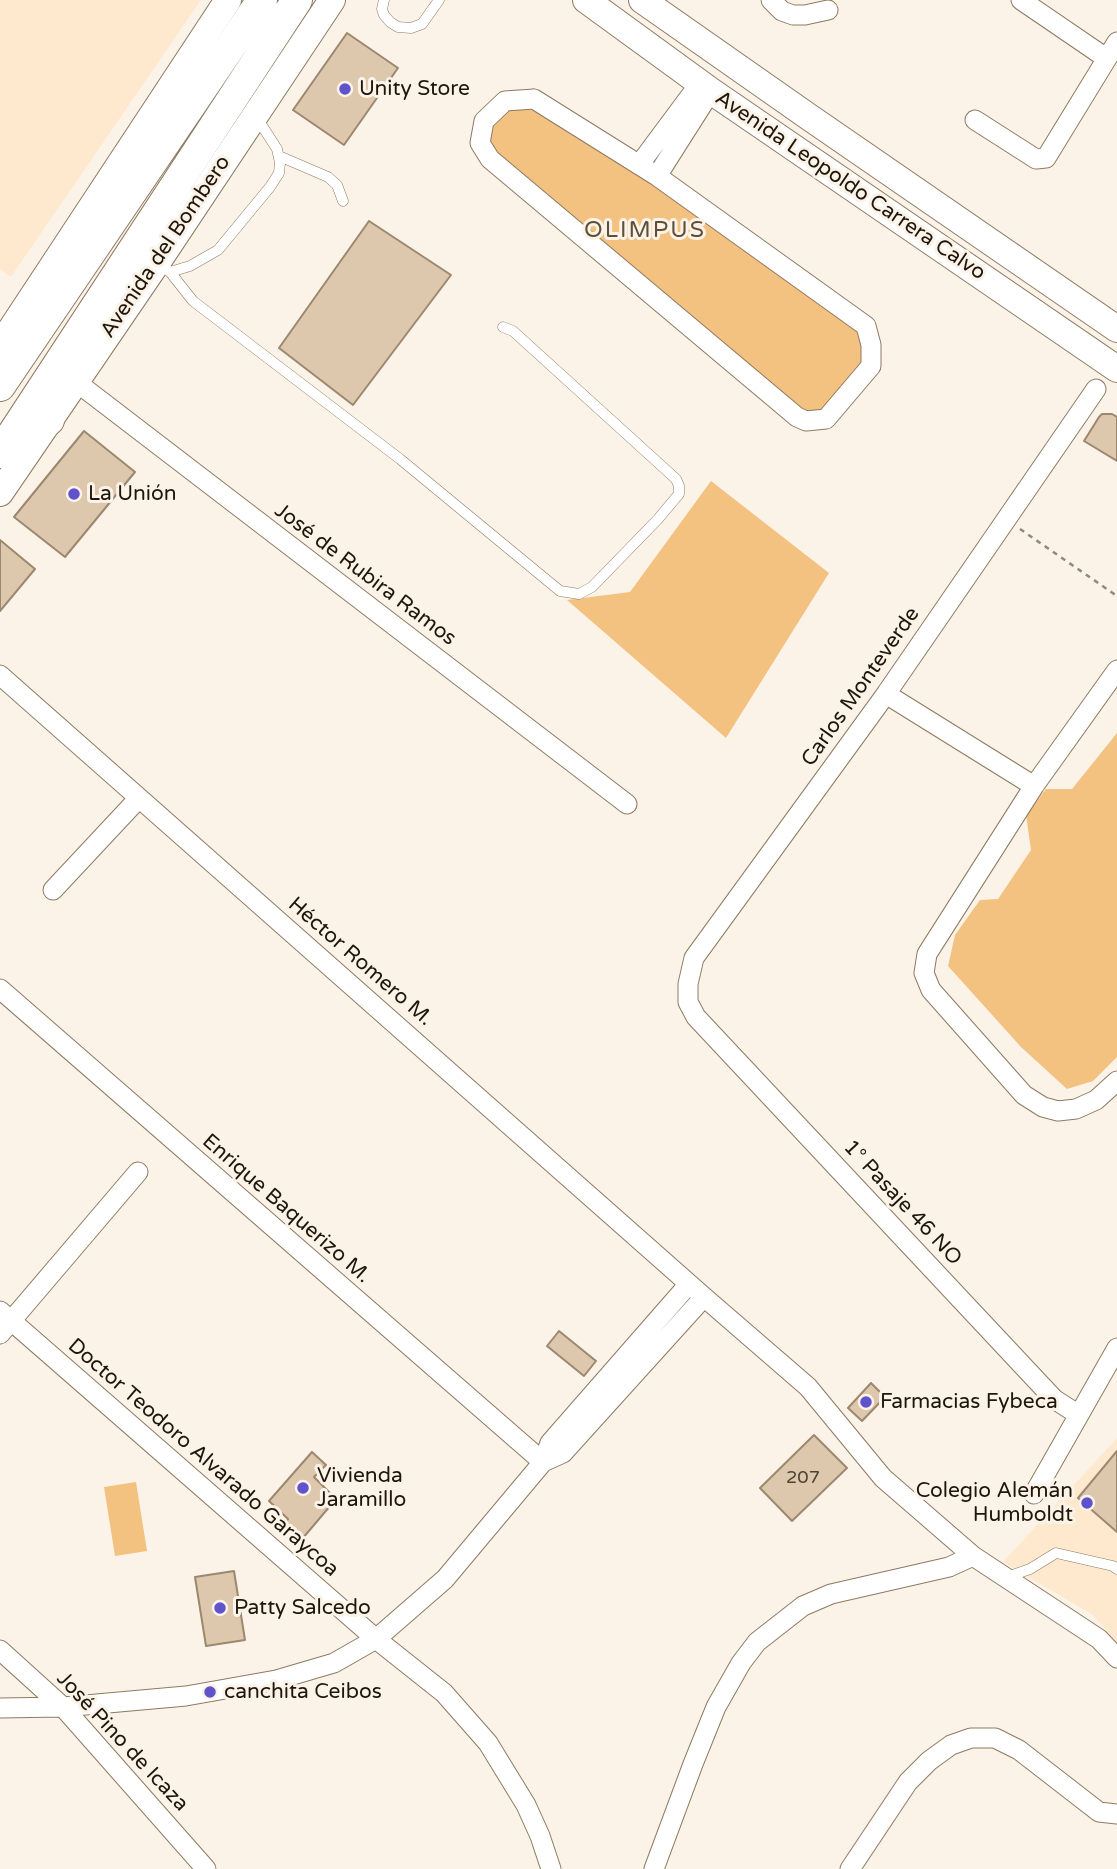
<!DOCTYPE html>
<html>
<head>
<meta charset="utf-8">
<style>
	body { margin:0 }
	canvas { display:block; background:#fcf3e8 }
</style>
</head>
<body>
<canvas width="1117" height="1869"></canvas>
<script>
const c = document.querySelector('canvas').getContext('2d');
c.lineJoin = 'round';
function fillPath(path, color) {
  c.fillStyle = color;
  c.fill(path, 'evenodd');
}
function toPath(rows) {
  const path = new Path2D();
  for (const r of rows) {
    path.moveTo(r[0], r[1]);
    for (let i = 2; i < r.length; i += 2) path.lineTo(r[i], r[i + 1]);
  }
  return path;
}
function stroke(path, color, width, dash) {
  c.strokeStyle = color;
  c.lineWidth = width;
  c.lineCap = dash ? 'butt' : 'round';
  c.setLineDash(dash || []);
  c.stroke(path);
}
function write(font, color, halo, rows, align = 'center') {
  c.font = font + ' "Varela Round",sans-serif';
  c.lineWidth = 6;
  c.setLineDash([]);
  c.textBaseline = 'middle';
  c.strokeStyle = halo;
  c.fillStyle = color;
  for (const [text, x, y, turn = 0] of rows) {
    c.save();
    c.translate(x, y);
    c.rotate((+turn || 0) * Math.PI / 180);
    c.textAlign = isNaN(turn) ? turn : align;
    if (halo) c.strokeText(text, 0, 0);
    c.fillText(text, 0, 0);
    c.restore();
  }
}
fillPath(toPath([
	[0,0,201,0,11,277,0,269],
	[1117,1438,1117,1643,1093,1615,1003,1562]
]), '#ffe9ce');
fillPath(toPath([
	[534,99,866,326,871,366,826,419,806,421,490,159,484,121],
	[711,481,829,573,726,738,567,600,630,592],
	[1117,733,1117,1057,1093,1081,1067,1089,1021,1047,948,966,955,935,980,900,998,899,1031,850,1026,815,1046,789,1072,789],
	[136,1482,147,1551,115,1556,104,1487]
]), '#f3c180');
const building = toPath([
	[347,33,398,68,344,145,293,110,347,33],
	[369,221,451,275,353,405,279,348,369,221],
	[1102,414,1112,414,1117,417,1117,461,1084,441,1099,417,1102,414],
	[84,431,135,472,65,557,14,517,84,431],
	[0,540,35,569,0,611,0,540],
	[559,1331,596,1361,584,1376,547,1346,559,1331],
	[871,1383,885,1397,862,1421,848,1408,871,1383],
	[814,1435,847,1468,792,1521,760,1488,814,1435],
	[1117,1451,1117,1532,1078,1498,1117,1451],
	[312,1452,326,1465,314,1477,336,1499,297,1545,280,1531,288,1519,269,1501,312,1452],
	[234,1571,245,1640,206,1646,195,1577,234,1571]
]);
fillPath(building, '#ddc8ad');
stroke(building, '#9c886f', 2);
const lane = toPath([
	[384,0,382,9,384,15,390,22,398,27,411,28,422,24,439,0],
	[279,156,328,177,337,185,343,201],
	[165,268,170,272,190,266,218,250,270,187,279,173,280,163,277,149,257,118],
	[170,272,193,301,400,459,560,591,579,594,592,587,658,519,679,494,679,486,676,479,513,331,503,327],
	[1007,1577,1030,1569,1056,1553,1113,1566,1117,1569]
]);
const street = toPath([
	[771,0,782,11,793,15,805,15,828,10],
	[1021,0,1106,58],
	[534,99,657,176,866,326,871,345,871,366,826,419,806,421,797,417,490,159,480,143,484,121,505,101,534,99],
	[975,120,1036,159,1046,158,1117,42],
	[639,165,700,83],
	[657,176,711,91],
	[75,381,627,804],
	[1117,670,1034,786,927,954,924,973,931,990,1024,1095,1043,1107,1058,1111,1076,1109,1096,1100,1117,1081],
	[0,675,704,1297,808,1387,883,1478,973,1556,1099,1639,1117,1658],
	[886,694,1034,786],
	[53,890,139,798],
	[0,989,543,1462],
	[0,1311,376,1639,444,1693,488,1743,526,1805,540,1836,551,1869],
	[0,1334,138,1172],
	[1079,1415,1054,1399,696,1017,688,1002,688,984,694,958,886,694,1096,389],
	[543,1462,563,1453,704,1297],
	[1034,1494,1117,1348],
	[0,1650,63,1707,206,1869],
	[0,1708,63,1707,186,1696,276,1680,334,1663,376,1639,445,1579,543,1462,550,1443,689,1284],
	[654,1869,693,1764,716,1707,741,1663,757,1642,803,1606,831,1594,949,1567,973,1556],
	[850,1869,908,1782,929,1761,951,1745,971,1738,995,1738,1019,1750,1099,1812,1117,1814]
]);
const secondary = toPath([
	[586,0,711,91,1117,369],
	[642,0,809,117,1117,329],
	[0,346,228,0],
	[0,493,157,263,332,0]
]);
const primary = toPath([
	[0,386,262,0],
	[13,452,49,420],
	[0,453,297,0]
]);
stroke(lane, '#8e7a61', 11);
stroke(street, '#8e7a61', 21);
stroke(secondary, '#8e7a61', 28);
stroke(primary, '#8e7a61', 32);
stroke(toPath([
	[1020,529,1117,596]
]), '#91897e', 2.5, [5, 5]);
stroke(lane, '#fff', 10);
stroke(street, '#fff', 19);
stroke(secondary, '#fff', 26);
stroke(primary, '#fff', 30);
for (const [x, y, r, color] of [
	[345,89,7,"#5f52ca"],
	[74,494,7,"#5f52ca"],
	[866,1402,7,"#5f52ca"],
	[303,1488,7,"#5f52ca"],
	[1087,1503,7,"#5f52ca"],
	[220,1608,7,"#5f52ca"],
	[210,1692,7,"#5f52ca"]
]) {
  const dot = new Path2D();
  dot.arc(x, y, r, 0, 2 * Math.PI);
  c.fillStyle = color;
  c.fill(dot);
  stroke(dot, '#fcf3e8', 2.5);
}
write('18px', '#4e4234', null, [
	["207",803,1478]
]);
write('21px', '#1e160c', '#fcf3e8', [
	["Unity Store",359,89],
	["La Unión",88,494],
	["Farmacias Fybeca",880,1402],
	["Vivienda",317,1476],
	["Jaramillo",317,1500],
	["Colegio Alemán",1073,1491,"right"],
	["Humboldt",1073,1515,"right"],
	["Patty Salcedo",234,1608],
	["canchita Ceibos",224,1692]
], 'left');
write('21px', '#1e160c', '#fcf3e8', [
	["Avenida Leopoldo Carrera Calvo",850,186,34],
	["Avenida del Bombero",166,247,-56],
	["José de Rubira Ramos",365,575,37],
	["Carlos Monteverde",861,687,-55],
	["Héctor Romero M.",360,962,41],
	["1° Pasaje 46 NO",902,1203,47],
	["Enrique Baquerizo M.",286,1209,41],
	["Doctor Teodoro Alvarado Garaycoa",203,1458,41],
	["José Pino de Icaza",122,1742,47]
]);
c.letterSpacing = '2px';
write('23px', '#604e36', '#fcf3e8', [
	["OLIMPUS",645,231]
]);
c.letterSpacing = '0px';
</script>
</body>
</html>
